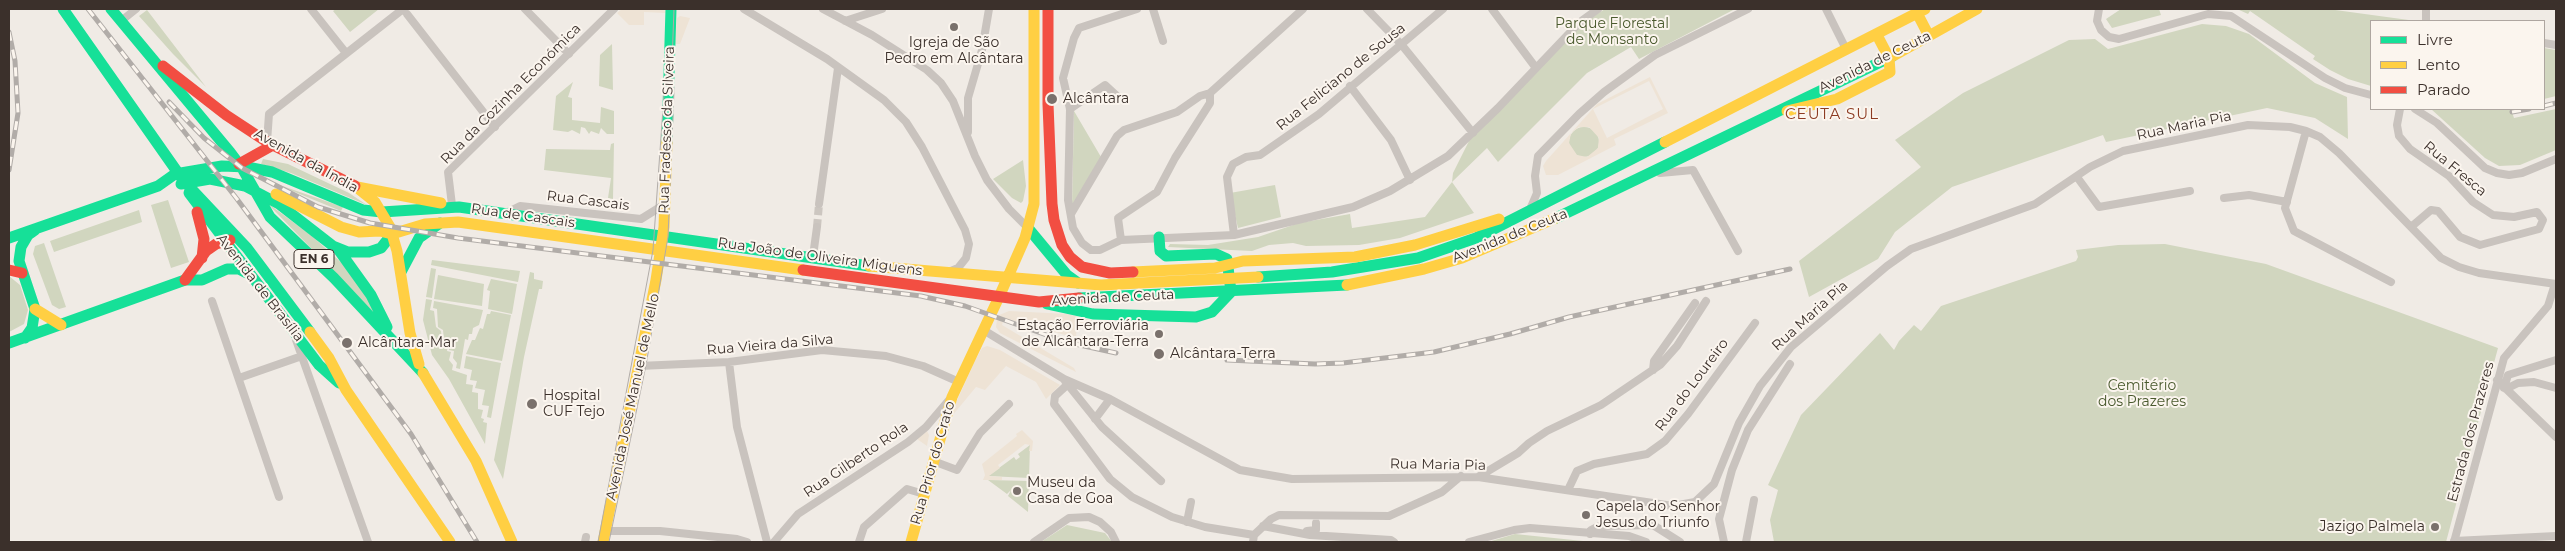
<!DOCTYPE html>
<html>
<head>
<meta charset="utf-8">
<style>
	body { margin:0 }
	#map { position:relative; width:2565px; height:551px; overflow:hidden; background:#f0ebe5; font-family:Montserrat,sans-serif }
	canvas { display:block }
	.frame { position:absolute; inset:0; border:10px solid #3b302b; pointer-events:none }
	.legend { position:absolute; left:2370px; top:20px; width:175px; height:90px; box-sizing:border-box; background:#fbf5ee; border:1px solid #aea6a0; margin:0; padding:6px 9px; list-style:none; font-size:15px; color:#3b302b }
	.legend li { display:flex; align-items:center; gap:10px; height:25px }
	.legend b { width:25px; border:1px solid #aea6a0 }
</style>
</head>
<body>
<div id="map">
<canvas width="2565" height="551"></canvas>
<div class="frame"></div>
<ul class="legend">
<li><b style="height:6px;background:#16e098"></b>Livre</li>
<li><b style="height:6px;background:#ffcf43"></b>Lento</li>
<li><b style="height:6px;background:#f24e42"></b>Parado</li>
</ul>
</div>
<script>
const c = document.querySelector('canvas').getContext('2d');
c.lineJoin = 'round';
function fillPath(path, color) {
  c.fillStyle = color;
  c.fill(path, 'evenodd');
}
function toPath(rows) {
  const path = new Path2D();
  for (const r of rows) {
    if (r.length === 3) {
      path.moveTo(r[0] + r[2], r[1]);
      path.arc(r[0], r[1], r[2], 0, 2 * Math.PI);
      continue;
    }
    path.moveTo(r[0], r[1]);
    for (let i = 2; i < r.length; i += 2) path.lineTo(r[i], r[i + 1]);
  }
  return path;
}
function stroke(path, color, width, dash) {
  c.strokeStyle = color;
  c.lineWidth = width;
  c.lineCap = dash ? 'butt' : 'round';
  c.setLineDash(dash || []);
  c.stroke(path);
}
function write(font, color, halo, rows, align = 'center') {
  c.font = font + ' Montserrat,sans-serif';
  c.lineWidth = 4;
  c.setLineDash([]);
  c.textBaseline = 'middle';
  c.strokeStyle = halo;
  c.fillStyle = color;
  for (const [text, x, y, turn = 0] of rows) {
    c.save();
    c.translate(x, y);
    c.rotate((+turn || 0) * Math.PI / 180);
    c.textAlign = isNaN(turn) ? turn : align;
    if (halo) c.strokeText(text, 0, 0);
    c.fillText(text, 0, 0);
    c.restore();
  }
}
fillPath(toPath([
	[336,9,379,9,350,32,333,11],
	[1605,9,1735,9,1639,59,1631,47,1587,73,1498,162,1487,148,1452,182,1474,213,1400,238,1359,245,1306,246,1293,243,1269,245,1252,251,1168,247,1170,244,1208,245,1258,237,1299,223,1350,214,1352,228,1425,217,1452,182,1453,173,1473,133,1578,26],
	[2121,9,2159,9,2161,15,2112,28,2106,19],
	[2237,9,2328,9,2416,21,2371,21,2371,86,2348,79,2330,70,2313,59,2315,56,2250,11,2248,14],
	[147,10,206,87,173,54,139,16],
	[2202,24,2226,26,2249,34,2315,83,2347,97,2348,139,2315,118,2267,108,2106,142,2103,135,1952,187,1895,232,1878,259,1809,297,1799,261,1921,167,1895,140,1963,93,2069,40,2095,39,2108,49],
	[612,44,613,90,599,86,600,55],
	[2544,48,2556,50,2556,96,2544,99],
	[573,82,568,97,572,98,572,120,600,123,601,107,614,111,614,134,607,134,601,128,599,134,591,131,589,134,585,128,581,127,580,134,572,130,568,132,553,130,556,96],
	[2431,109,2511,109,2514,118,2556,109,2556,150,2520,165,2499,166,2485,158],
	[1074,111,1101,157,1072,206],
	[1584,142,15],
	[614,143,613,199,608,198,611,178,544,170,546,149,610,150,611,144],
	[263,159,288,164,349,193,367,205,291,173,261,164],
	[1023,160,1026,186,1023,201,1021,203,1012,198,993,179],
	[268,181,343,207,341,211],
	[1275,185,1281,217,1238,228,1230,193],
	[168,200,189,262,171,268,151,205],
	[266,202,312,236,345,266,363,289,376,315],
	[139,210,142,222,54,252,50,241],
	[44,243,66,307,59,309,52,305,33,254,35,246],
	[2165,244,2266,264,2498,348,2446,542,1774,542,1770,520,1778,490,1768,485,1801,415,1880,333,1894,350,1899,341,1914,325,1921,331,1941,306,2076,261,2078,257,2076,250,2118,245],
	[432,260,520,271,518,282,431,265],
	[431,268,436,269,432,298,426,297],
	[530,272,534,273,534,279,543,281,542,289,539,289,524,357,503,479,494,460],
	[438,275,484,284,482,306,434,299],
	[9,276,20,285,28,310,24,324,9,332],
	[491,279,517,284,512,314,488,309,490,291,487,290],
	[426,299,432,300,430,310,434,311,436,327,441,331,442,341,448,344,447,351,451,352,449,360,453,365,452,370,467,375,466,384,473,385,472,392,478,393,478,409,483,410,481,418,484,419,483,422,487,423,485,444,449,379,432,355,423,320],
	[434,301,483,310,479,325,473,328,472,334,469,334,468,340,465,339,460,369,456,368,457,363,453,358,454,351,449,350,450,343,444,340,443,330,438,327,437,309,433,308],
	[491,311,511,315,502,361,466,354,472,340,475,340,480,328,483,329,487,314,490,314],
	[466,356,501,363,491,418,487,417,489,406,482,405,485,390,475,388,477,381,470,380,472,370,464,368],
	[1030,445,1029,478,988,476,1014,457,1016,460,1020,457,1018,454],
	[988,480,1029,481,1028,512,1008,496,1011,490,1007,494],
	[1067,525,1105,533,1112,542,1041,542],
	[1515,534,1583,541,1583,542,1488,542]
]), '#d1d6bf');
fillPath(toPath([
	[622,9,665,9,666,13,644,12,644,25,629,25,617,13],
	[680,16,690,18,680,44,675,44,677,18],
	[1650,77,1668,113,1614,139,1616,145,1558,175,1546,175,1543,166,1546,161,1597,104],
	[1649,81,1663,109,1607,138,1593,109],
	[1579,127,1589,127,1599,138,1598,148,1587,157,1577,155,1569,143,1571,133],
	[1009,311,1067,314,1105,324,1077,323,1076,338,997,316],
	[997,319,1003,322,1002,325,1074,368,1076,372,1000,333,996,327],
	[987,346,1000,350,1060,385,1046,399,1036,382,1006,366,985,390,976,387,952,416,950,416,975,361,982,348],
	[1022,430,1033,441,1032,451,1029,451,1030,445,1025,444,998,465,1000,468,989,476,1002,477,1002,480,983,480,985,475,982,464,1017,436,1016,434],
	[927,431,929,435,927,446,917,439]
]), '#eee3d5');
stroke(toPath([
	[817,227,819,204]
]), '#ccc6c0', 8, [8, 4]);
stroke(toPath([
	[311,9,346,53],
	[525,9,569,54],
	[744,9,827,59,884,100,906,122,922,147,965,230,969,244,966,258,958,268,951,271],
	[823,9,872,35,927,70,941,83,953,101,975,156,987,180,1009,209,1028,228],
	[1137,9,1079,28,1074,38,1063,78,1070,109,1068,200,1073,228,1082,243,1091,250,1100,250,1121,240,1234,235,1353,207,1390,191,1448,156,1498,108,1580,22,1598,9],
	[1153,9,1163,41],
	[1367,9,1401,44,1473,133],
	[1492,9,1536,68],
	[1826,9,1846,49],
	[2099,9,2097,21,2101,30,2109,37,2119,39,2208,14,2231,16,2325,78,2345,88,2371,95],
	[407,14,495,127],
	[121,21,136,9],
	[845,21,882,9],
	[2426,21,2426,9],
	[2544,43,2556,45],
	[1350,86,1391,140,1410,180],
	[1070,109,1105,85,1118,97],
	[2400,109,2397,125,2399,136,2410,149,2449,176,2473,202,2493,215,2514,217,2537,212,2543,220,2539,229,2480,245,2460,237,2438,211,2431,210,2411,227],
	[2415,109,2437,123,2485,168,2497,173,2509,175,2522,173,2556,159],
	[2306,131,2285,208,2294,231,2391,282],
	[968,132,968,98,982,50,989,9],
	[267,142,269,114,403,9],
	[1660,173,1693,170,1738,251],
	[2077,177,2099,207,2190,191],
	[2224,198,2249,195,2287,202],
	[819,204,838,68],
	[452,205,448,172,614,9],
	[1531,207,1537,193,1535,176,1538,156,1579,114,1604,92,1655,55,1748,9],
	[508,212,520,206,641,219,665,204],
	[1071,214,1117,136,1124,130,1177,112,1200,96,1210,93,1303,9],
	[1234,235,1227,177,1233,164,1246,157,1260,155,1319,114,1443,9],
	[1121,240,1118,218,1157,192,1175,158,1210,103,1210,93],
	[813,256,817,227],
	[212,301,279,497],
	[985,331,1064,379,1110,399,1240,470,1292,479,1478,477,1673,506,1695,502,1714,484,1739,423,1760,386,1791,347,1887,266,1911,249,2035,204,2090,167,2123,151,2248,125,2290,127,2306,131,2320,137,2339,153,2441,258,2459,267,2479,273,2556,284],
	[296,340,368,542],
	[729,362,737,427,767,542],
	[639,366,729,362,822,350,886,356,923,366,959,382],
	[1653,370,1654,361,1695,303],
	[239,378,302,356],
	[2497,380,2556,437],
	[1065,381,1102,427,1161,481],
	[1067,385,1055,396,1054,404,1110,479,1132,497,1172,517,1205,527,1254,535],
	[2504,388,2508,375,2556,360],
	[2506,389,2518,383,2534,382,2556,388],
	[1095,419,1110,399],
	[933,461,957,470,980,433,1009,404],
	[1478,477,1518,453,1529,443,1547,431,1601,405,1660,365,1677,346,1706,301],
	[1568,490,1577,471,1594,464,1647,454,1665,441,1688,414,1755,323],
	[1187,522,1191,502],
	[1263,526,1310,535,1391,540,1394,542],
	[605,531,660,531,737,539,747,542],
	[1307,531,1316,530,1316,523],
	[1590,534,1591,530,1599,526,1653,525,1680,542],
	[2454,541,2556,536],
	[585,542,586,537],
	[774,542,798,514,908,442,926,427,949,400],
	[859,542,864,527,907,489,924,494],
	[1034,542,1069,518,1089,517,1100,522,1111,532,1116,542],
	[1253,542,1254,535,1271,519,1279,515,1389,516,1442,492,1461,476],
	[1469,542,1514,530,1530,528,1629,536,1646,542],
	[1724,542,1719,519,1732,470,1748,430,1790,364],
	[1746,542,1754,500],
	[2454,542,2504,358,2548,306,2555,284]
]), '#c9c3be', 8);
stroke(toPath([
	[63,9,183,180,247,248,310,332],
	[111,9,230,152,242,168,270,217,334,278,423,373],
	[667,141,671,9],
	[181,184,210,179,245,186,279,204,333,246,348,252,369,252,381,248,392,234],
	[189,193,319,365,339,383],
	[382,212,459,207,869,266],
	[1556,218,1893,56],
	[1028,228,1067,275,1078,283],
	[9,238,158,186,175,174,222,166,247,167,272,172,363,210,382,212],
	[338,249,371,295,387,327],
	[401,272,419,238,440,223],
	[1258,277,1332,272,1418,258,1476,238,1665,142],
	[1079,298,1347,285],
	[1047,304,1093,314,1196,317,1212,312,1231,292,1227,259,1216,254,1166,256,1160,251,1159,237],
	[25,338,32,328,35,309,19,261,21,247,28,235,35,230],
	[9,343,185,280,202,280,227,269,239,269,247,273]
]), '#16e098', 11);
stroke(toPath([
	[1917,13,1929,36],
	[1893,56,1977,9],
	[1787,111,1837,99,1890,72,1889,58,1877,35],
	[1665,142,1925,9],
	[355,186,375,202,390,227,397,251,410,333,419,364],
	[357,187,441,203],
	[276,194,341,227,359,232,380,231,392,234],
	[392,234,425,224,458,222,803,270],
	[869,266,1101,285,1258,277],
	[1133,272,1215,268,1243,261,1355,257,1415,245,1499,219],
	[1347,285,1424,269,1462,258,1556,218],
	[999,297,1025,238,1034,204,1034,9],
	[35,309,61,325],
	[310,332,329,358,346,390,450,542],
	[423,373,476,461,512,542],
	[603,542,656,280,664,227,667,141],
	[911,542,952,397,999,297]
]), '#ffcf43', 11);
stroke(toPath([
	[1048,9,1048,104,1052,204,1054,220,1062,245,1070,257,1082,267,1110,273,1133,272],
	[163,66,226,115,267,142,355,186],
	[239,164,273,145],
	[197,212,204,239,202,258],
	[9,270,22,273],
	[803,270,1039,302,1079,298],
	[185,280,206,251,216,244,230,240]
]), '#f24e42', 11);
stroke(toPath([
	[598,542,653,250,666,66],
	[609,542,646,365,668,237,674,91,672,63,674,9]
]), '#b1aca8', 1);
const rail = toPath([
	[88,9,237,199,411,434,477,542],
	[9,32,15,61,18,113,9,170],
	[169,102,204,138,242,168,318,207,370,223,458,238,921,296,965,306,1066,342,1116,353],
	[2544,106,2556,103],
	[2512,112,2529,109],
	[1227,360,1315,364,1343,363,1434,352,1510,334,1569,317,1790,269]
]);
stroke(rail, '#b1aca8', 5);
stroke(rail, '#fbf5ee', 3, [9]);
for (const [x, y, r, color] of [
	[954,27,5,"#7a716c"],
	[1052,99,6,"#7a716c"],
	[1159,334,5,"#7a716c"],
	[347,343,6,"#7a716c"],
	[1159,354,6,"#7a716c"],
	[532,404,6,"#7a716c"],
	[1017,491,5,"#7a716c"],
	[1586,515,5,"#7a716c"],
	[2435,527,5,"#7a716c"]
]) {
  const dot = new Path2D();
  dot.arc(x, y, r, 0, 2 * Math.PI);
  c.fillStyle = color;
  c.fill(dot);
  stroke(dot, '#fbf5ee', 2);
}
for (const [x, y, w] of [
	[314,259,40]
]) {
  const box = new Path2D();
  box.roundRect(x - w / 2, y - 9.5, w, 19, 4);
  c.fillStyle = '#fbf5ee';
  c.fill(box);
  stroke(box, '#3b302b', 1);
}
write('bold 12px', '#3b302b', null, [
	["EN 6",314,259]
]);
write('14px', '#4a5a2e', '#fbf5ee', [
	["Parque Florestal",1612,24],
	["de Monsanto",1612,40],
	["Cemitério",2142,386],
	["dos Prazeres",2142,402]
]);
write('14px', '#3b302b', '#fbf5ee', [
	["Igreja de São",954,43,"center"],
	["Pedro em Alcântara",954,59,"center"],
	["Alcântara",1063,99],
	["Estação Ferroviária",1149,326,"right"],
	["de Alcântara-Terra",1149,342,"right"],
	["Alcântara-Mar",358,343],
	["Alcântara-Terra",1170,354],
	["Hospital",543,396],
	["CUF Tejo",543,412],
	["Museu da",1027,483],
	["Casa de Goa",1027,499],
	["Capela do Senhor",1596,507],
	["Jesus do Triunfo",1596,523],
	["Jazigo Palmela",2425,527,"right"]
], 'left');
write('14px', '#3b302b', '#fbf5ee', [
	["Avenida de Ceuta",1875,62,-26],
	["Rua Feliciano de Sousa",1341,77,-39],
	["Rua da Cozinha Económica",511,94,-45],
	["Rua Maria Pia",2184,126,-12],
	["Rua Fradesso da Silveira",667,130,-88],
	["Avenida da Índia",306,161,29],
	["Rua Fresca",2455,169,40],
	["Rua Cascais",588,201,7],
	["Rua de Cascais",523,216,8],
	["Avenida de Ceuta",1510,236,-22],
	["Rua João de Oliveira Miguens",820,257,8],
	["Avenida de Brasília",260,288,52],
	["Avenida de Ceuta",1113,298,-3],
	["Rua Maria Pia",1810,316,-42],
	["Rua Vieira da Silva",770,345,-5],
	["Rua do Loureiro",1692,385,-53],
	["Avenida José Manuel de Mello",633,397,-78],
	["Estrada dos Prazeres",2471,432,-75],
	["Rua Gilberto Rola",856,460,-34],
	["Rua Prior do Crato",933,463,-74],
	["Rua Maria Pia",1438,465,1]
]);
c.letterSpacing = '1px';
write('15px', '#8c3b22', '#fbf5ee', [
	["CEUTA SUL",1832,115]
]);
c.letterSpacing = '0px';
</script>
</body>
</html>
